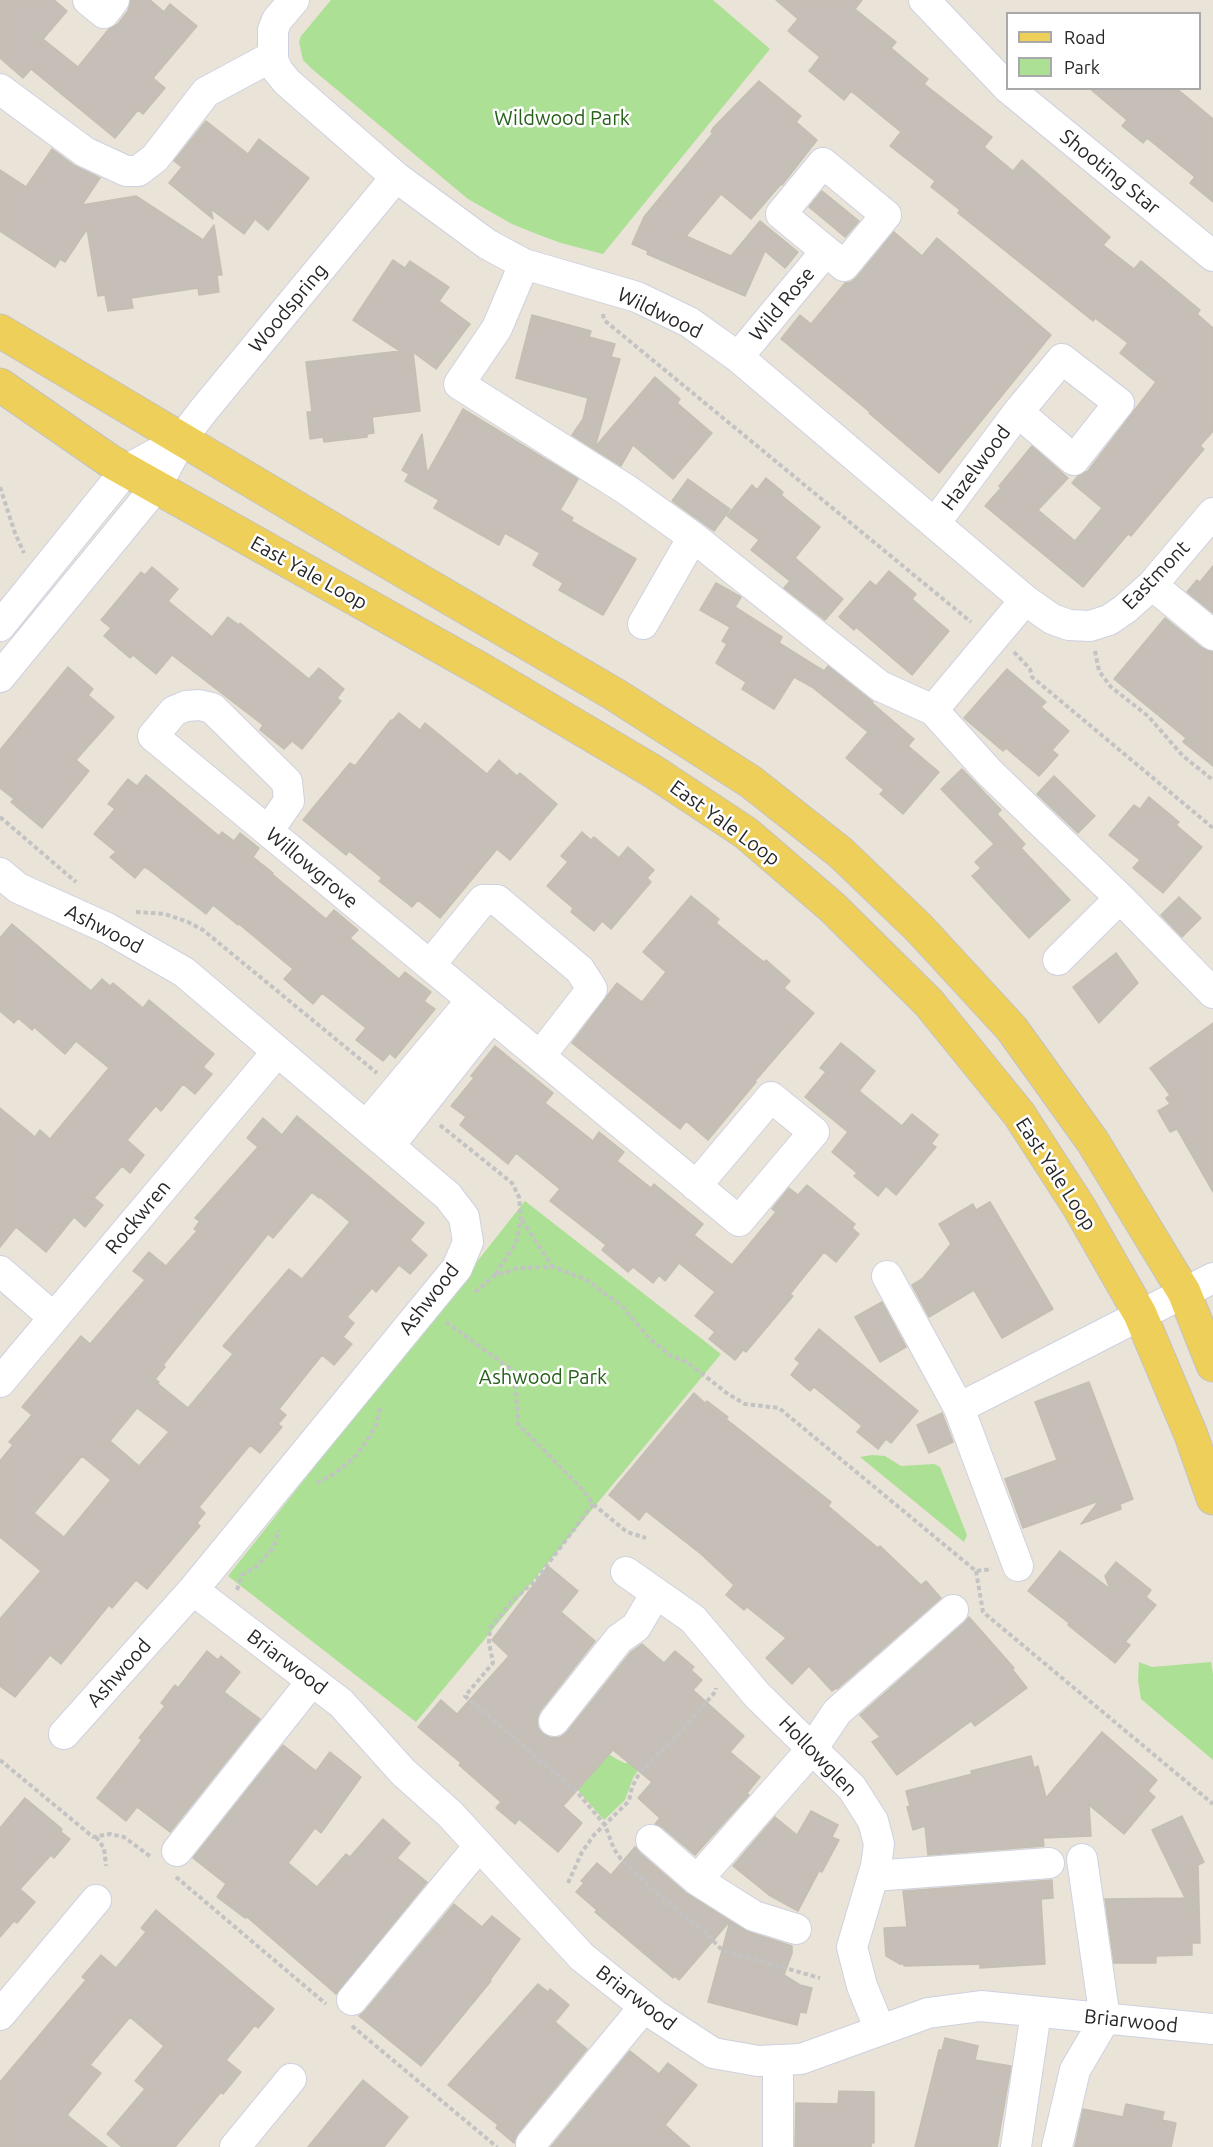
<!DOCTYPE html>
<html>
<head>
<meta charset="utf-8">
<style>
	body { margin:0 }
	#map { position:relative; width:1213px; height:2147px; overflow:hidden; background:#eae3d8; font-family:Ubuntu,sans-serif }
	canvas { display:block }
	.legend { position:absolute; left:1006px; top:12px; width:195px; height:78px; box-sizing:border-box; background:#fff; border:2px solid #a9a9a9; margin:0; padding:8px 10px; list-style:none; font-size:18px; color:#272727 }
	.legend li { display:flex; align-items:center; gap:12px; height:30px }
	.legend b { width:30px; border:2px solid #a9a9a9 }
</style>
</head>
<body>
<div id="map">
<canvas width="1213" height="2147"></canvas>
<ul class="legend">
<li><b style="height:8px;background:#edcf5a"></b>Road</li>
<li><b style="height:16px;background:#ace095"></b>Park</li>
</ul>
</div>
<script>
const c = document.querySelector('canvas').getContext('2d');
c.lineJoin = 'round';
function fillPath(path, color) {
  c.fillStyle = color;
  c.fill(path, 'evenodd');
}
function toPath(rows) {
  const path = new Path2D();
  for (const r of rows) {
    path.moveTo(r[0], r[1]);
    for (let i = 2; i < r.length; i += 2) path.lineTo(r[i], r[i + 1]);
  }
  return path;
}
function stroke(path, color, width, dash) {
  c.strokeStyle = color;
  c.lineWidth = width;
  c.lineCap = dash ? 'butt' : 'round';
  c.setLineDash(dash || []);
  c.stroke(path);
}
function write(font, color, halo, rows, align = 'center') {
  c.font = font + ' Ubuntu,sans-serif';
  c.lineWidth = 5;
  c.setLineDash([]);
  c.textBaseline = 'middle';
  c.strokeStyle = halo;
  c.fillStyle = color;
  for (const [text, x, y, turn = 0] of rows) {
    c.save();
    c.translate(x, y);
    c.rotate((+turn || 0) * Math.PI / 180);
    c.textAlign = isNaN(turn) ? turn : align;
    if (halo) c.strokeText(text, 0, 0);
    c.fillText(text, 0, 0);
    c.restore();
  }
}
fillPath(toPath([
	[331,0,713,0,770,49,603,254,561,243,534,233,512,224,468,199,312,69,303,60,299,42,301,36],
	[525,1201,721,1354,416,1722,228,1576],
	[872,1455,885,1456,901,1466,934,1464,940,1467,967,1535,964,1542,860,1457],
	[1139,1662,1152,1667,1211,1662,1213,1674,1213,1760,1141,1699,1138,1680],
	[608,1754,624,1763,634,1763,640,1767,633,1778,625,1800,604,1820,577,1789]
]), '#ace095');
const building = toPath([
	[0,0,54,0,67,11,43,39,78,67,109,29,118,24,128,11,131,0,150,0,164,12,170,4,197,26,153,78,165,88,143,114,138,110,115,138,31,69,23,78,0,58,0,0],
	[776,0,862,0,855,9,896,42,891,48,928,79,924,84,992,137,984,147,1013,171,1022,160,1110,237,1103,245,1134,269,1141,261,1200,310,1197,314,1213,328,1213,431,1200,446,1204,449,1131,536,1128,534,1083,587,985,506,1001,488,999,486,1032,446,1068,478,1038,510,1075,541,1102,508,1072,483,1078,476,1088,471,1156,382,1120,353,1128,343,1095,318,1093,321,958,213,960,210,931,187,935,181,890,146,901,132,851,91,844,100,809,71,820,57,788,31,798,19,776,0],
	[759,81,801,116,796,122,817,140,782,185,781,184,751,219,721,194,686,236,731,256,760,221,798,252,785,268,765,251,745,296,647,254,648,251,632,244,644,217,713,133,711,132,713,128,759,81],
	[1089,88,1176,88,1213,119,1213,202,1190,183,1195,177,1147,138,1143,143,1122,126,1127,120,1089,88],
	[206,121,248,154,259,139,309,178,268,230,255,219,244,234,211,209,213,219,169,183,182,167,174,161,206,121],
	[52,149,75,166,100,178,82,205,136,196,203,240,214,225,222,275,217,275,219,292,199,295,198,288,131,298,133,308,108,311,105,295,98,296,87,229,65,262,60,259,55,267,0,231,0,170,26,187,52,149],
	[822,191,859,221,845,237,809,207,822,191],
	[894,232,922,256,937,238,1051,335,939,473,869,413,870,412,781,339,800,315,811,324,845,283,851,282,857,277,894,232],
	[393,260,405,268,410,261,449,287,439,301,470,324,436,369,413,352,420,411,372,417,374,433,367,434,367,437,324,442,323,437,310,439,307,412,312,412,306,362,400,351,353,320,393,260],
	[532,315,591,331,589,337,615,344,611,357,620,359,595,447,655,377,680,399,677,403,712,433,673,479,633,445,621,466,572,435,583,419,588,398,516,378,532,315],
	[463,409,578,479,560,510,573,518,571,521,636,559,603,615,559,590,563,583,533,565,540,553,505,533,499,545,434,508,439,500,405,481,409,474,402,470,422,434,427,473,463,409],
	[766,478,783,492,781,495,820,527,795,558,843,599,825,620,784,588,790,581,751,550,759,540,727,516,752,485,757,490,766,478],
	[688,479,730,509,714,531,672,501,688,479],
	[1213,566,1213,613,1187,592,1197,580,1200,582,1213,566],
	[152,567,178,589,168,601,212,637,228,617,239,625,240,623,309,679,319,668,344,689,337,698,341,701,302,749,292,741,284,749,260,730,263,725,172,655,156,674,133,655,130,658,104,636,111,628,101,620,141,572,145,575,152,567],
	[889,571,916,594,912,599,949,631,912,675,856,627,854,630,839,617,870,581,876,586,889,571],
	[716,583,741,597,735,607,782,637,779,643,824,671,828,666,873,702,872,703,914,739,908,746,939,772,903,814,880,794,884,790,846,758,868,732,812,687,794,677,774,709,742,689,746,682,716,663,727,644,722,641,730,627,700,610,716,583],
	[1165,618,1202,648,1213,652,1213,766,1183,742,1186,738,1114,679,1165,618],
	[68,667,93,689,88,695,114,717,76,760,89,771,42,828,11,802,14,799,0,788,0,750,68,667],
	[1007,669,1046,702,1041,707,1069,731,1052,750,1058,755,1039,776,1006,748,1003,751,964,718,1007,669],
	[399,713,420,730,425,723,487,774,499,760,517,776,520,773,557,804,510,860,497,849,440,918,418,900,412,907,379,881,382,878,349,851,346,855,303,820,350,763,355,766,391,720,392,721,399,713],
	[962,769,1001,810,997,814,1025,844,1021,848,1070,900,1029,938,972,876,981,868,975,862,994,844,941,789,962,769],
	[146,775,219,836,222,832,234,841,240,833,259,848,253,857,273,873,272,874,326,919,334,910,358,930,350,938,399,979,405,972,431,992,424,1001,435,1009,395,1058,390,1053,383,1061,356,1040,366,1028,322,993,313,1004,284,979,293,969,239,924,238,925,213,905,206,914,148,869,144,867,135,878,110,857,116,852,94,834,115,809,108,804,128,779,137,786,146,775],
	[1054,776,1095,816,1078,833,1037,794,1054,776],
	[1149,797,1179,822,1176,825,1202,847,1163,893,1133,868,1140,860,1109,835,1134,805,1140,809,1149,797],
	[582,832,591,840,594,837,619,858,628,847,654,870,647,878,651,882,611,929,602,921,594,931,571,912,573,908,547,886,568,862,561,856,582,832],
	[691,896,719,919,716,923,755,955,764,962,766,960,790,981,784,988,814,1013,755,1081,756,1082,708,1140,686,1121,680,1129,572,1043,617,983,642,1002,666,972,643,952,691,896],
	[1179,897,1201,918,1182,937,1161,915,1179,897],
	[12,924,91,991,102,979,110,986,113,983,143,1008,149,1000,214,1054,203,1067,212,1074,195,1094,183,1084,161,1111,156,1106,153,1109,127,1140,144,1155,130,1173,122,1166,94,1198,103,1205,85,1227,74,1217,46,1252,16,1227,0,1247,0,1108,35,1137,40,1130,50,1139,109,1068,76,1041,65,1054,34,1027,32,1030,18,1018,14,1023,0,1011,0,938,12,924],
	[1116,953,1138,983,1099,1023,1073,987,1116,953],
	[1213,1023,1213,1192,1177,1129,1170,1132,1158,1111,1170,1104,1166,1098,1170,1095,1150,1068,1213,1023],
	[841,1043,875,1071,859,1091,902,1126,912,1114,938,1135,931,1144,936,1147,896,1195,886,1186,878,1196,854,1176,857,1173,832,1152,848,1132,805,1097,826,1072,820,1068,841,1043],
	[495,1046,553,1093,545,1103,593,1141,599,1132,624,1152,617,1161,651,1188,654,1184,703,1224,694,1235,732,1265,776,1212,772,1209,789,1188,798,1195,807,1185,855,1224,852,1228,859,1234,836,1262,824,1252,790,1294,793,1296,746,1352,743,1350,735,1360,709,1339,715,1332,695,1316,715,1292,679,1263,665,1281,659,1275,653,1283,633,1267,628,1272,602,1250,606,1245,550,1201,560,1189,516,1153,508,1164,460,1125,466,1117,451,1106,474,1078,471,1076,495,1046],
	[297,1116,424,1223,410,1240,427,1255,410,1274,399,1265,376,1292,372,1288,347,1317,354,1323,343,1337,352,1344,334,1365,322,1355,279,1409,286,1415,278,1424,282,1427,260,1453,250,1445,199,1507,205,1513,197,1523,200,1526,147,1589,136,1580,112,1608,109,1605,61,1664,50,1655,15,1697,0,1686,0,1619,41,1571,0,1537,0,1461,13,1445,9,1442,32,1415,22,1407,81,1336,90,1344,145,1280,133,1271,149,1252,166,1266,197,1231,194,1229,200,1221,195,1218,258,1147,247,1138,263,1118,282,1135,297,1116],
	[312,1192,319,1198,320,1197,350,1222,302,1279,289,1269,223,1346,233,1354,188,1408,157,1383,159,1382,155,1379,165,1367,163,1365,268,1234,273,1238,312,1192],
	[137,1408,169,1432,139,1466,110,1441,137,1408],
	[82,1456,111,1480,64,1537,34,1513,82,1456],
	[990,1202,1053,1309,1002,1338,974,1290,929,1317,912,1285,922,1279,951,1244,939,1224,973,1204,976,1210,990,1202],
	[882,1302,906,1347,880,1362,855,1317,882,1302],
	[819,1329,918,1411,891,1443,886,1439,878,1449,857,1432,862,1426,814,1387,810,1391,791,1375,800,1363,795,1359,819,1329],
	[1089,1382,1133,1499,1120,1504,1121,1509,1081,1524,1099,1501,1023,1528,1005,1479,1057,1460,1035,1402,1089,1382],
	[694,1393,705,1403,707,1401,728,1417,726,1419,831,1502,828,1506,878,1548,880,1546,921,1585,926,1581,941,1598,837,1689,836,1688,832,1691,809,1666,792,1684,766,1658,786,1638,747,1607,744,1610,726,1595,734,1585,701,1554,646,1511,639,1520,609,1495,694,1393],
	[942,1413,953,1442,929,1453,917,1425,942,1413],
	[1060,1551,1110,1589,1105,1576,1116,1562,1151,1590,1146,1597,1156,1605,1125,1642,1130,1645,1115,1663,1068,1625,1069,1623,1028,1591,1060,1551],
	[548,1566,578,1591,561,1612,595,1641,540,1711,537,1719,538,1728,543,1734,552,1738,561,1737,567,1732,631,1652,642,1644,664,1663,675,1651,694,1667,691,1670,702,1680,693,1690,744,1736,730,1752,760,1777,747,1793,749,1795,695,1855,662,1827,655,1824,660,1818,638,1798,652,1782,613,1750,563,1806,582,1823,558,1852,519,1819,515,1824,496,1808,501,1802,459,1765,461,1763,418,1727,441,1700,457,1714,509,1656,492,1640,548,1566],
	[969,1617,1014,1668,1012,1669,1027,1688,975,1726,971,1721,897,1775,872,1742,880,1737,860,1715,964,1623,969,1617],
	[207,1651,218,1660,221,1656,240,1672,224,1692,260,1719,170,1832,137,1807,126,1821,97,1798,142,1740,139,1738,165,1706,161,1703,175,1685,178,1688,207,1651],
	[1102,1732,1157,1780,1148,1791,1155,1797,1124,1834,1089,1805,1091,1836,1043,1838,1044,1846,928,1855,925,1826,913,1830,907,1807,910,1806,906,1791,972,1774,971,1771,1031,1756,1034,1768,1038,1766,1046,1798,1102,1732],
	[283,1745,316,1771,330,1752,361,1777,321,1833,315,1828,288,1863,317,1887,346,1854,350,1857,383,1819,410,1843,397,1858,427,1882,336,1994,247,1917,245,1918,217,1897,226,1884,193,1858,283,1745],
	[25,1798,62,1829,61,1832,70,1839,54,1858,51,1855,20,1889,35,1902,17,1923,14,1921,0,1937,0,1828,25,1798],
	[811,1811,838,1825,832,1837,839,1840,822,1872,819,1871,798,1911,769,1895,733,1866,775,1817,797,1835,811,1811],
	[1182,1816,1204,1862,1198,1865,1200,1943,1192,1943,1192,1955,1156,1956,1156,1963,1114,1963,1105,1899,1185,1898,1152,1830,1182,1816],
	[635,1847,640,1853,686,1893,730,1921,679,1980,675,1976,673,1978,595,1912,597,1910,576,1892,584,1883,581,1881,597,1863,611,1875,635,1847],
	[1052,1880,1053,1898,1041,1899,1045,1964,980,1968,980,1964,904,1966,904,1964,900,1964,886,1956,884,1928,907,1927,903,1891,1052,1880],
	[454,1904,482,1927,492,1916,520,1939,490,1980,491,1981,421,2066,359,2016,365,2011,454,1904],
	[156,1910,274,2009,258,2028,255,2025,226,2060,241,2072,223,2094,221,2092,175,2147,122,2147,107,2134,145,2089,135,2081,164,2046,130,2017,90,2065,101,2073,67,2115,107,2147,0,2147,0,2082,86,1980,82,1977,101,1955,116,1968,146,1932,141,1928,156,1910],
	[730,1921,749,1932,792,1946,792,1953,784,1975,800,1985,812,1988,806,2013,800,2012,797,2025,708,2002,730,1921],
	[538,1984,548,1992,550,1989,569,2005,555,2022,587,2049,518,2133,514,2143,496,2128,498,2125,448,2085,538,1984],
	[945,2038,978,2046,975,2060,1011,2066,997,2147,915,2147,939,2050,942,2050,945,2038],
	[630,2051,659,2074,668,2063,697,2085,665,2125,690,2147,551,2147,630,2051],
	[363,2080,408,2117,384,2147,308,2147,363,2080],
	[839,2091,874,2092,874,2143,872,2142,871,2147,795,2147,796,2103,838,2104,839,2091],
	[1126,2104,1164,2112,1162,2120,1176,2123,1171,2147,1075,2147,1083,2109,1123,2117,1126,2104]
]);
fillPath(building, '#c5bfb8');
stroke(building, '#c4bfb2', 1.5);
const minor = toPath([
	[88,0,104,13,114,0],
	[294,0,277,20,273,30,273,60,278,71,287,82,396,177,487,244,524,264,637,297,689,322,738,357,1025,600,1052,619,1069,625,1090,626,1109,620,1125,609,1152,585,1213,513],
	[924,0,1008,88],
	[1008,88,1213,256],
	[0,89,85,152,126,171,138,171,155,158,206,92,273,56],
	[524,264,497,328,459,384,627,490,693,537,880,686,933,710,1025,600],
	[738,357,826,251,844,266,886,215,823,163,781,214,826,251],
	[935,523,1018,412,1062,359,1119,403,1074,460,1018,412],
	[1152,585,1213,635],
	[643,624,693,537],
	[0,626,126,470,181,440],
	[0,677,156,487,181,440,203,411,396,177],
	[933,710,989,772,1120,898,1213,993],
	[268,831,289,801,287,782,212,708,199,705,186,706,174,711,153,736,739,1221,814,1132,771,1097,696,1186],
	[0,873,18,888,107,928,184,972,448,1196,464,1217,468,1242,457,1268,193,1590,64,1734],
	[1058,960,1120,898],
	[430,965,483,900,497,900,580,970,592,989,540,1056],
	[366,1126,472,1000],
	[390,1145,492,1016],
	[0,1271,53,1317],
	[887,1276,959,1408,1018,1566],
	[0,1382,277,1052],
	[959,1408,1213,1278],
	[626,1572,693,1619,757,1695,852,1788,873,1821,879,1844,876,1866,852,1947,862,1986,880,2030],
	[193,1590,341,1703,403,1772,450,1814,582,1957,655,2015,713,2053,758,2061,801,2059,928,2013,981,2006,1213,2029],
	[554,1721,619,1639,636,1627,656,1593],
	[651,1840,697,1880],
	[177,1851,312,1681],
	[873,1876,1049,1863],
	[796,1929,754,1916,697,1880,812,1749,837,1712,953,1610],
	[352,2000,479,1846],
	[0,2015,96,1900],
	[778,2060,778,2147],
	[531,2144,644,2007],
	[235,2147,291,2079],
	[1016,2147,1036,2012],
	[1057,2147,1075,2070,1105,2019,1082,1859]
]);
const major = toPath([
	[0,331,364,548,614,694,751,782,841,853,919,928,1012,1029,1093,1142,1184,1292,1213,1365],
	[0,385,110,461,482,670,654,772,746,833,832,907,929,1003,1019,1114,1079,1207,1140,1314,1191,1435,1213,1498]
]);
stroke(minor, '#ced1e0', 32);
stroke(major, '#c3c3c3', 35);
stroke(toPath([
	[603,314,604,320,971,622],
	[0,487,15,533,24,553],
	[1095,651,1099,671,1111,687,1148,716,1183,756,1213,780],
	[1014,652,1030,669,1032,677,1213,828],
	[0,817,76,882],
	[136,912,165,914,188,922,203,930,377,1073],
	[440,1125,512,1183,519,1197,521,1219,516,1243,494,1276],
	[522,1220,552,1266],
	[475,1292,494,1276,518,1268,553,1267,585,1279,621,1305,650,1339,671,1356,687,1362,728,1394,745,1404,779,1408,976,1571,992,1569],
	[446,1322,515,1372,518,1424,583,1490,593,1504,627,1532,646,1538],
	[317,1483,334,1474,353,1459,367,1441,377,1423,380,1406],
	[593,1504,535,1581,513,1600,490,1628,489,1643,493,1663,465,1696,577,1792,605,1825,614,1849,621,1859,667,1902,704,1931,722,1950,820,1978],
	[976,1571,983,1612,1213,1804],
	[237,1590,242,1575,256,1567,273,1548,279,1530],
	[0,1760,93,1837,110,1834,124,1837,151,1857],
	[96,1837,104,1848,106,1866],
	[176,1877,326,2004],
	[568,1883,582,1852,594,1835,629,1801,632,1787,640,1772,677,1736,716,1691,716,1688],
	[352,2026,497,2147]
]), '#c3c3c3', 4, [4.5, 3]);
stroke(minor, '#fff', 30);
stroke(major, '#edcf5a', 33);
write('20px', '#27601a', '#fff', [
	["Wildwood Park",562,118],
	["Ashwood Park",543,1377]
]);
write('20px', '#272727', '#fff', [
	["Shooting Star",1110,172,39],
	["Wild Rose",782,304,-50],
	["Woodspring",288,308,-50],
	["Wildwood",660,313,26],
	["Hazelwood",976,468,-53],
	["East Yale Loop",309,573,29],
	["Eastmont",1156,575,-46],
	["East Yale Loop",725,823,36],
	["Willowgrove",312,868,40],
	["Ashwood",104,929,27],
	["East Yale Loop",1056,1174,57],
	["Rockwren",138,1217,-50],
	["Ashwood",429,1299,-52],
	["Briarwood",287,1662,37],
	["Ashwood",119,1673,-48],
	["Hollowglen",818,1756,46],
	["Briarwood",636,1998,37],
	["Briarwood",1131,2021,6]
]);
</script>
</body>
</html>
